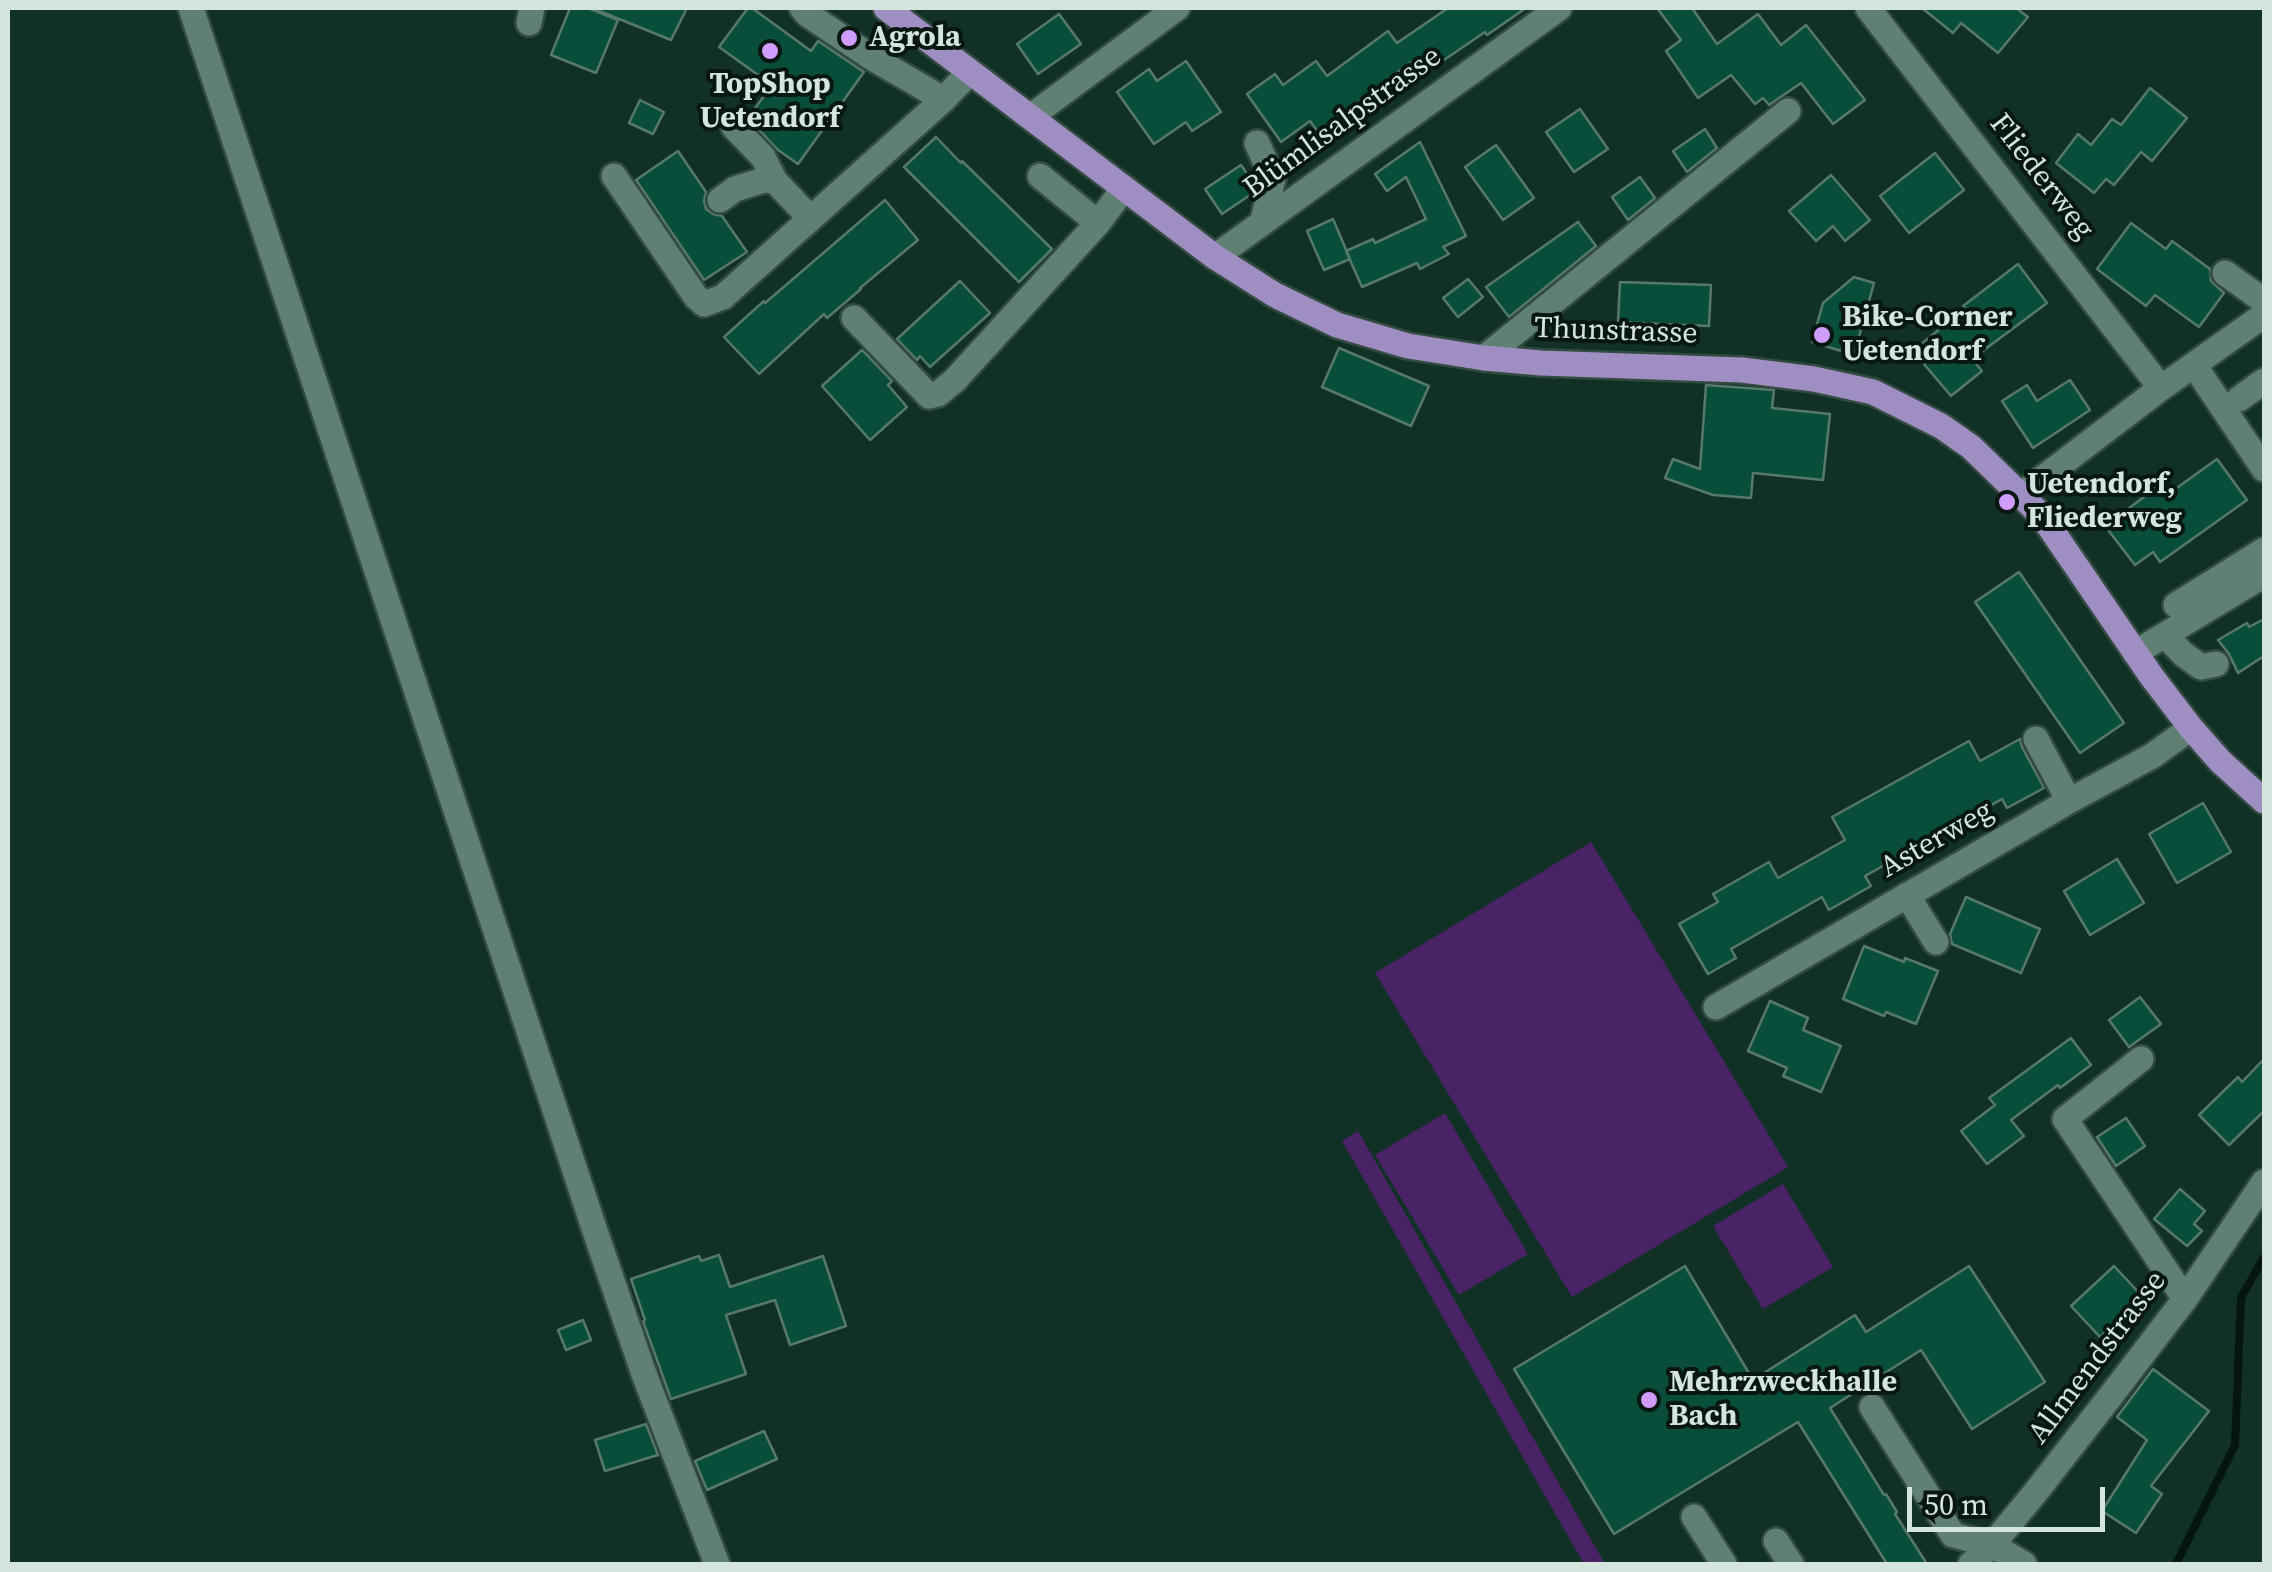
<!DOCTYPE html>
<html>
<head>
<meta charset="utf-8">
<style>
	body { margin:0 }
	#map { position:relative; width:2272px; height:1572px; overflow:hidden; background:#113126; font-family:"Source Serif 4",serif }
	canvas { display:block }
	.frame { position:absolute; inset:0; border:10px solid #d3e5dd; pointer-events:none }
	.scale { position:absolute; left:1907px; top:1487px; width:198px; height:45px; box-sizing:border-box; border:5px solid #d3e5dd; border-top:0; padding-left:12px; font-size:30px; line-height:35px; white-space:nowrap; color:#d3e5dd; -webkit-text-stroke:8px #091611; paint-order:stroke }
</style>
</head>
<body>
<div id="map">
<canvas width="2272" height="1572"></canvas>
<div class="frame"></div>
<div class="scale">50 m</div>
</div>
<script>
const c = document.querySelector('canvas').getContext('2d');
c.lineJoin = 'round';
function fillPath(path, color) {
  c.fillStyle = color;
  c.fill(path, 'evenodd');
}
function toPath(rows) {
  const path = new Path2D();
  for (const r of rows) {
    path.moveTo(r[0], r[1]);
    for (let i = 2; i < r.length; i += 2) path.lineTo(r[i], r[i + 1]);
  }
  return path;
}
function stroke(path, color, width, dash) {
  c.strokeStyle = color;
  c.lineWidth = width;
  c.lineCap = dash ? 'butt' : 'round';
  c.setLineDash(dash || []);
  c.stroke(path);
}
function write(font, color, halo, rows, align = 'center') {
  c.font = font + ' "Source Serif 4",serif';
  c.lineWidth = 8;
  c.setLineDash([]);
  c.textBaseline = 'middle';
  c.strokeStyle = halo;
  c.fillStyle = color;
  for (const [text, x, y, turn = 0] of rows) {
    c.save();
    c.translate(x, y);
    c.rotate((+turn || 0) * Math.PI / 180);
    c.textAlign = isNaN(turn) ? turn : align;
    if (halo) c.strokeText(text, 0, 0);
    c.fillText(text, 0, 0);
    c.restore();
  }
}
fillPath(toPath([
	[1591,842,1788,1167,1572,1297,1375,973],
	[1445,1113,1528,1254,1459,1295,1375,1155],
	[1358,1131,1605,1564,1584,1564,1342,1141],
	[1783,1184,1833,1267,1763,1309,1713,1226]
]), '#492365');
stroke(toPath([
	[2176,1564,2235,1445,2241,1298,2264,1257]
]), '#06150f', 8);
const building = toPath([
	[570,8,588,8,618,20,596,73,551,55,570,8],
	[592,8,687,8,671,40,592,8],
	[748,8,752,8,811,51,818,41,864,72,798,164,778,150,748,118,772,85,719,47,748,8],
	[1448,8,1526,8,1487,35,1485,32,1422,75,1413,61,1318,132,1310,121,1281,142,1247,94,1275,74,1283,85,1316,61,1327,76,1388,31,1397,43,1448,8],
	[1657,8,1692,8,1717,44,1758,14,1781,45,1806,25,1865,100,1833,124,1801,83,1769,105,1763,98,1755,104,1731,75,1698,98,1666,51,1681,40,1657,8],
	[1922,8,2016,8,2028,17,1998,53,1961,23,1953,33,1922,8],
	[1059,14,1081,44,1038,74,1017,44,1059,14],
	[1186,61,1221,112,1192,131,1186,122,1154,144,1117,92,1149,69,1157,81,1186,61],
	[2150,88,2187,118,2152,161,2141,152,2114,185,2106,179,2094,193,2056,163,2078,134,2091,145,2112,119,2121,125,2150,88],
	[640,100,664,112,653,134,629,123,640,100],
	[1580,109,1608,149,1574,172,1546,132,1580,109],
	[1705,129,1717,148,1687,172,1673,151,1705,129],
	[936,137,961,163,962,161,1052,249,1019,282,904,167,936,137],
	[1420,142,1466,236,1443,247,1449,254,1420,269,1417,263,1362,287,1346,251,1373,239,1375,243,1426,219,1406,177,1387,191,1375,174,1420,142],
	[1496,145,1534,198,1503,220,1465,167,1496,145],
	[678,151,706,192,704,201,706,209,713,214,722,216,747,252,704,280,636,180,678,151],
	[1935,153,1964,190,1909,233,1880,196,1935,153],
	[1241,165,1255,185,1253,193,1222,214,1205,189,1241,165],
	[1831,175,1870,220,1845,241,1833,226,1816,241,1789,211,1831,175],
	[1640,177,1655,198,1628,220,1612,197,1640,177],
	[885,200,918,240,860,288,861,289,827,318,824,314,759,374,724,337,764,301,765,303,885,200],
	[1333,219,1350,259,1324,270,1307,231,1333,219],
	[1578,222,1596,246,1509,317,1486,287,1578,222],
	[2131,223,2166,249,2172,241,2210,269,2211,281,2224,293,2199,327,2155,295,2146,306,2097,269,2131,223],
	[2018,264,2047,303,1972,359,1982,371,1951,396,1913,351,1965,308,1963,306,2018,264],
	[1854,277,1874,283,1854,355,1812,342,1823,303,1854,277],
	[1468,279,1483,297,1458,317,1443,298,1468,279],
	[960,281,990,313,930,367,920,356,917,360,897,339,960,281],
	[1620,282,1711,285,1709,326,1618,322,1620,282],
	[1339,348,1429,386,1411,426,1322,387,1339,348],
	[862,350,892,381,888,385,907,407,870,440,822,386,862,350],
	[2070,380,2090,410,2033,448,2002,401,2027,385,2037,401,2070,380],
	[1706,385,1774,390,1772,408,1830,414,1823,480,1753,473,1751,498,1713,495,1665,478,1673,459,1700,469,1706,385],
	[2217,459,2247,500,2160,562,2153,552,2135,565,2105,526,2160,485,2167,495,2217,459],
	[2019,572,2124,723,2080,753,1975,602,2019,572],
	[2264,619,2264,656,2238,673,2229,654,2218,640,2247,623,2249,627,2264,619],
	[2020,739,2022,747,2044,788,2007,808,2002,799,1865,876,1871,886,1829,910,1822,897,1731,949,1736,958,1708,974,1679,924,1718,902,1713,894,1769,862,1778,878,1845,840,1832,817,1969,741,1980,761,2020,739],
	[2203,803,2231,852,2177,883,2149,834,2203,803],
	[2117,859,2144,903,2090,935,2064,891,2117,859],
	[1966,897,2040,929,2021,973,1952,944,1950,934,1966,897],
	[1864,946,1904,962,1905,958,1938,971,1916,1024,1886,1012,1884,1016,1843,999,1864,946],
	[2140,997,2161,1024,2129,1047,2109,1020,2140,997],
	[1770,1001,1808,1018,1803,1030,1841,1046,1821,1092,1783,1076,1787,1068,1748,1051,1770,1001],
	[2071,1038,2091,1065,2060,1088,2058,1085,2011,1120,2024,1136,1987,1164,1961,1131,1995,1105,1989,1098,2071,1038],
	[2264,1059,2264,1111,2229,1145,2199,1115,2238,1077,2242,1082,2264,1059],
	[2126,1118,2145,1146,2116,1166,2097,1137,2126,1118],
	[2180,1189,2205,1211,2194,1224,2202,1231,2187,1246,2154,1219,2180,1189],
	[719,1255,730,1287,823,1256,846,1326,790,1345,775,1300,726,1315,746,1374,671,1399,643,1321,645,1320,631,1279,699,1256,701,1261,719,1255],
	[1685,1266,1753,1380,1855,1315,1866,1332,1969,1266,2045,1382,1972,1429,1921,1350,1830,1408,1884,1495,1886,1494,1897,1512,1895,1514,1927,1564,1887,1564,1798,1422,1614,1534,1514,1369,1685,1266],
	[2114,1266,2143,1297,2100,1337,2071,1306,2114,1266],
	[583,1320,591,1340,566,1350,558,1330,583,1320],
	[2153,1369,2209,1411,2151,1486,2162,1494,2136,1533,2102,1511,2147,1440,2117,1417,2153,1369],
	[646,1424,658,1455,605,1471,595,1440,646,1424],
	[764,1431,777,1459,707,1490,695,1461,764,1431]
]);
fillPath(building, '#094e3b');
stroke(building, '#57796b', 2.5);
const minor = toPath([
	[191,8,595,1231,644,1374,717,1564],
	[802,8,807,14,874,59,943,99],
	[1868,8,2161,388],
	[529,23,532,8],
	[1030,117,1177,8],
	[734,127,763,157,775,181],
	[1257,143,1273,179,1263,220],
	[614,176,696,297,704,304,723,297,942,101,970,72],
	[1040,176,1098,223],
	[720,200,735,189,764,180,775,181,810,218],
	[1215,257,1559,8],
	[2225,273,2264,301],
	[854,318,929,396,938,394,955,380,1098,223,1124,188],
	[1484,358,1788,111],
	[2194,365,2264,469],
	[2239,399,2264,381],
	[2022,494,2161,388,2264,315],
	[2176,605,2264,550],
	[2165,635,2183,654,2201,667,2216,664],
	[2135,653,2264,575],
	[2036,739,2069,801],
	[1907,895,1936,942],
	[1716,1007,2069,801,2152,756,2191,728],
	[2141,1059,2065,1119,2185,1299],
	[1872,1407,1953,1535,1992,1545,2024,1564],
	[1694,1517,1724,1564],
	[1776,1541,1791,1564],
	[1971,1564,1992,1545,2035,1493,2113,1393,2185,1299,2264,1182]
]);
const major = toPath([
	[886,8,1215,257,1275,295,1337,325,1408,346,1484,358,1541,363,1742,370,1814,379,1873,392,1941,426,1971,447,2042,516,2152,677,2191,728,2220,761,2264,801]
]);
stroke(minor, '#334a40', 30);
stroke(major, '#334a40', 30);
stroke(minor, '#5f8073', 25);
stroke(major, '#9f8ec2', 25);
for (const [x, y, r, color] of [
	[849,38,10,"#d09dfe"],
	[770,51,10,"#d09dfe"],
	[1822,335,10,"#d09dfe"],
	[2007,502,10,"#d09dfe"],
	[1649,1400,10,"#d09dfe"]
]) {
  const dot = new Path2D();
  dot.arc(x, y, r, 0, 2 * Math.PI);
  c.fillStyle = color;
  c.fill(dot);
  stroke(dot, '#091611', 4);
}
write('bold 30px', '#d3e5dd', '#091611', [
	["Agrola",869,38],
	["TopShop",770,85,"center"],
	["Uetendorf",770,119,"center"],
	["Bike-Corner",1842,318],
	["Uetendorf",1842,352],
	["Uetendorf,",2027,485],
	["Fliederweg",2027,519],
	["Mehrzweckhalle",1669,1383],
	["Bach",1669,1417]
], 'left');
write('30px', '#d3e5dd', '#091611', [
	["Blümlisalpstrasse",1343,123,-36],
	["Fliederweg",2041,177,52],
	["Thunstrasse",1616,332,2],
	["Asterweg",1937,840,-30],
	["Allmendstrasse",2098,1358,-53]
]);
</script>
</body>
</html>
